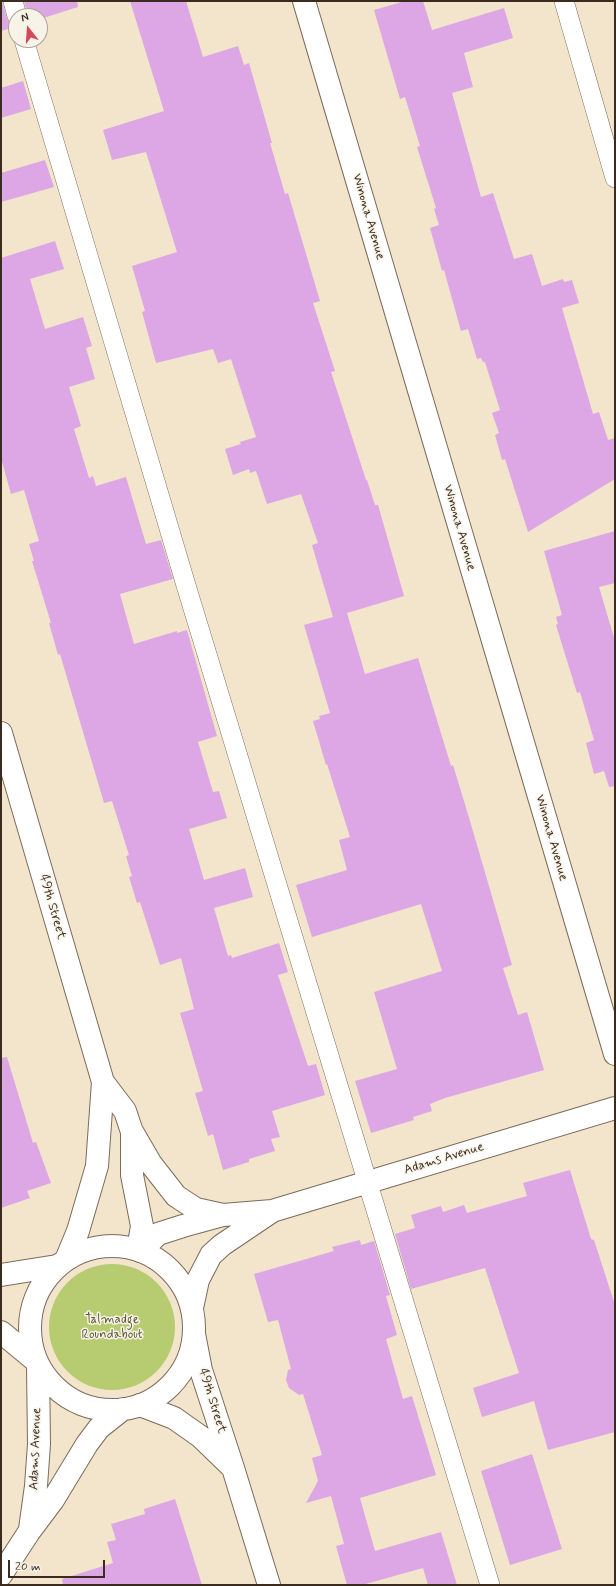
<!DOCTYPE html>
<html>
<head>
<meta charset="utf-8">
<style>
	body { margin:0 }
	#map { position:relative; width:616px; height:1586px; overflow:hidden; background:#f2e5cc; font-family:Mynerve,sans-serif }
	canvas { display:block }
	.frame { position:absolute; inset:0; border:2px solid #3b2a1e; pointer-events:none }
	.north { position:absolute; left:8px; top:8px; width:40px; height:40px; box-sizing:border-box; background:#f7f3e8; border:1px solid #aca397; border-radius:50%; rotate:343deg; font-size:11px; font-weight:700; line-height:16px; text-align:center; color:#3b2a1e }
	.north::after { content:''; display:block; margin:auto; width:14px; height:18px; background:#d1495b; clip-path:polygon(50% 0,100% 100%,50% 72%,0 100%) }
	.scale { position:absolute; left:8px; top:1560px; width:97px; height:18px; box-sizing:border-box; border:2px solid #3b2a1e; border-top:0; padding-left:5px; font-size:12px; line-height:14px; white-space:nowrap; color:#3b2a1e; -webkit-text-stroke:3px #f7f3e8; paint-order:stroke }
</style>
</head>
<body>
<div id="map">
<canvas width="616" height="1586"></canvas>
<div class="frame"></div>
<div class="north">N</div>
<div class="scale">20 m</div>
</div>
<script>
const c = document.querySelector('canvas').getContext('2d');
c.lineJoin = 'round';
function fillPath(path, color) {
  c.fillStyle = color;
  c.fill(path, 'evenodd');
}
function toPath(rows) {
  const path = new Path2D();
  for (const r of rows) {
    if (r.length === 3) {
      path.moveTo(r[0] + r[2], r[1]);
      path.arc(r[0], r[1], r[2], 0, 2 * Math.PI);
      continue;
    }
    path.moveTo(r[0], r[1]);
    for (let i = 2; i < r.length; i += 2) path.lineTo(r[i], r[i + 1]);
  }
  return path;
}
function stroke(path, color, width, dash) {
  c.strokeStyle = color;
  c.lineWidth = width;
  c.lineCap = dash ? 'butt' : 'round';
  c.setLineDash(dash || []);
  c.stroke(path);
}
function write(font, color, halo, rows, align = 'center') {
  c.font = font + ' Mynerve,sans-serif';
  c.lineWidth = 3;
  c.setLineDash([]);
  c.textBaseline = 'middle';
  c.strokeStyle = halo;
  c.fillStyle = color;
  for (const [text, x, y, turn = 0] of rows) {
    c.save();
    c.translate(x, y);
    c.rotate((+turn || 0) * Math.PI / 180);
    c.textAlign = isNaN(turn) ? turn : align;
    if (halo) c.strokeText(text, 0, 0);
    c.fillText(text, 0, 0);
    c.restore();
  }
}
fillPath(toPath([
	[112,1327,63]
]), '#b7cc70');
fillPath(toPath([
	[1,1,2,1,7,19,10,24,15,27,1,31],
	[24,1,77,1,78,7,40,19,40,16,28,16],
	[130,1,186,1,203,57,238,46,244,65,249,63,272,143,270,143,285,194,288,193,320,301,313,303,335,371,331,372,366,480,367,480,375,505,378,505,404,596,337,616,347,613,365,674,418,658,451,766,453,765,470,821,512,965,503,968,518,1015,527,1012,544,1070,445,1098,430,1104,432,1111,413,1117,414,1120,371,1133,355,1081,397,1069,374,992,442,971,421,904,312,937,296,885,347,870,339,840,350,837,327,764,326,765,313,721,320,719,319,716,330,713,304,625,333,617,312,545,318,543,301,494,267,504,256,471,250,473,249,469,233,475,225,449,241,444,240,442,256,437,231,359,218,363,213,349,156,363,142,312,145,311,132,266,177,252,146,152,112,160,103,130,164,111],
	[405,1,423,1,432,30,504,8,513,38,464,53,473,87,452,93,481,197,493,193,514,259,532,254,542,286,563,279,564,282,572,280,579,303,562,308,593,414,599,412,608,440,615,438,615,479,528,532,505,459,502,460,495,435,499,433,492,413,500,410,485,362,483,362,481,358,477,359,468,329,461,331,444,270,442,271,430,228,439,225,434,209,436,208,417,147,420,146,405,97,400,99,374,10],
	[23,81,31,109,1,118,1,88],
	[45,160,54,187,1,202,1,173],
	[55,241,64,269,30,279,45,329,83,317,92,346,86,348,95,379,69,387,81,426,74,429,89,478,93,476,96,486,126,477,146,544,161,540,173,579,120,594,134,644,177,631,177,633,187,630,217,736,198,742,213,792,219,791,227,818,189,829,204,880,245,868,253,897,214,908,228,956,231,955,232,958,279,943,288,972,278,975,308,1066,316,1064,325,1095,272,1111,280,1137,271,1139,275,1151,249,1159,249,1162,223,1170,213,1134,208,1136,195,1093,203,1091,180,1013,194,1009,181,958,160,965,140,902,137,903,129,877,132,876,126,856,129,855,112,801,104,803,60,654,58,655,49,623,51,623,32,561,34,561,29,544,39,541,24,490,11,494,1,458,1,258],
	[615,531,615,583,599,587,615,641,615,786,609,787,604,771,594,774,586,743,594,740,580,692,577,693,556,625,558,624,556,617,562,615,544,551],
	[7,1057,33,1143,36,1142,51,1183,27,1191,30,1198,1,1208,1,1058],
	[570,1170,591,1239,594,1240,615,1305,615,1432,548,1450,534,1401,482,1417,473,1388,519,1373,485,1268,411,1289,395,1234,415,1228,411,1215,441,1206,443,1212,464,1205,467,1213,527,1196,523,1183],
	[360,1240,361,1245,374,1241,390,1295,386,1296,397,1335,386,1339,403,1399,412,1396,436,1475,360,1498,375,1551,441,1532,457,1585,428,1585,423,1568,362,1585,347,1585,336,1546,344,1544,331,1496,306,1503,318,1481,312,1458,322,1455,303,1394,299,1395,289,1388,286,1380,288,1370,291,1369,278,1320,268,1322,254,1274,334,1251,332,1247],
	[532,1454,562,1549,510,1565,481,1471],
	[175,1499,202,1585,63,1585,62,1579,113,1563,107,1542,116,1540,111,1524,145,1514,144,1509]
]), '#dca7e4');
const lane = toPath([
	[13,1,17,16],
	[564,1,615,178],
	[24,40,185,582,490,1585]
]);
const street = toPath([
	[141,1251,158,1234,183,1226,223,1215,272,1211,615,1108],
	[1,1275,57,1266],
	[192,1308,198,1280,211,1255,222,1245,271,1212],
	[1,1332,36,1361],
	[194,1334,201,1370,233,1468,269,1585],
	[140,1405,174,1418,201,1437,231,1466]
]);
const secondary = toPath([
	[304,1,615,1054],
	[1,733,103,1082,97,1166,78,1231,66,1260],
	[103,1082,125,1111,132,1132,132,1175,142,1226,138,1250],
	[133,1133,151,1164,176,1196,196,1209,223,1215],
	[112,1328,82],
	[30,1529,36,1486,39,1444,38,1365],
	[1,1575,29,1532,53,1500,87,1444,99,1428,123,1409]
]);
stroke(lane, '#7b6b5b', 20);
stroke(street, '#7b6b5b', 24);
stroke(secondary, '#7b6b5b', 24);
stroke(lane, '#fff', 19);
stroke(street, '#fff', 22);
stroke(secondary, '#fff', 22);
write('13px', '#3b2a1e', '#f7f3e8', [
	["Winona Avenue",368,217,74],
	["Winona Avenue",459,528,74],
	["Winona Avenue",551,838,74],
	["49th Street",52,907,74],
	["Adams Avenue",444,1159,-17],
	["49th Street",212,1401,73],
	["Adams Avenue",36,1449,-88]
]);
write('13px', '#5a5232', '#f7f3e8', [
	["Talmadge",112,1320],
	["Roundabout",112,1335]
]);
</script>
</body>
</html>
